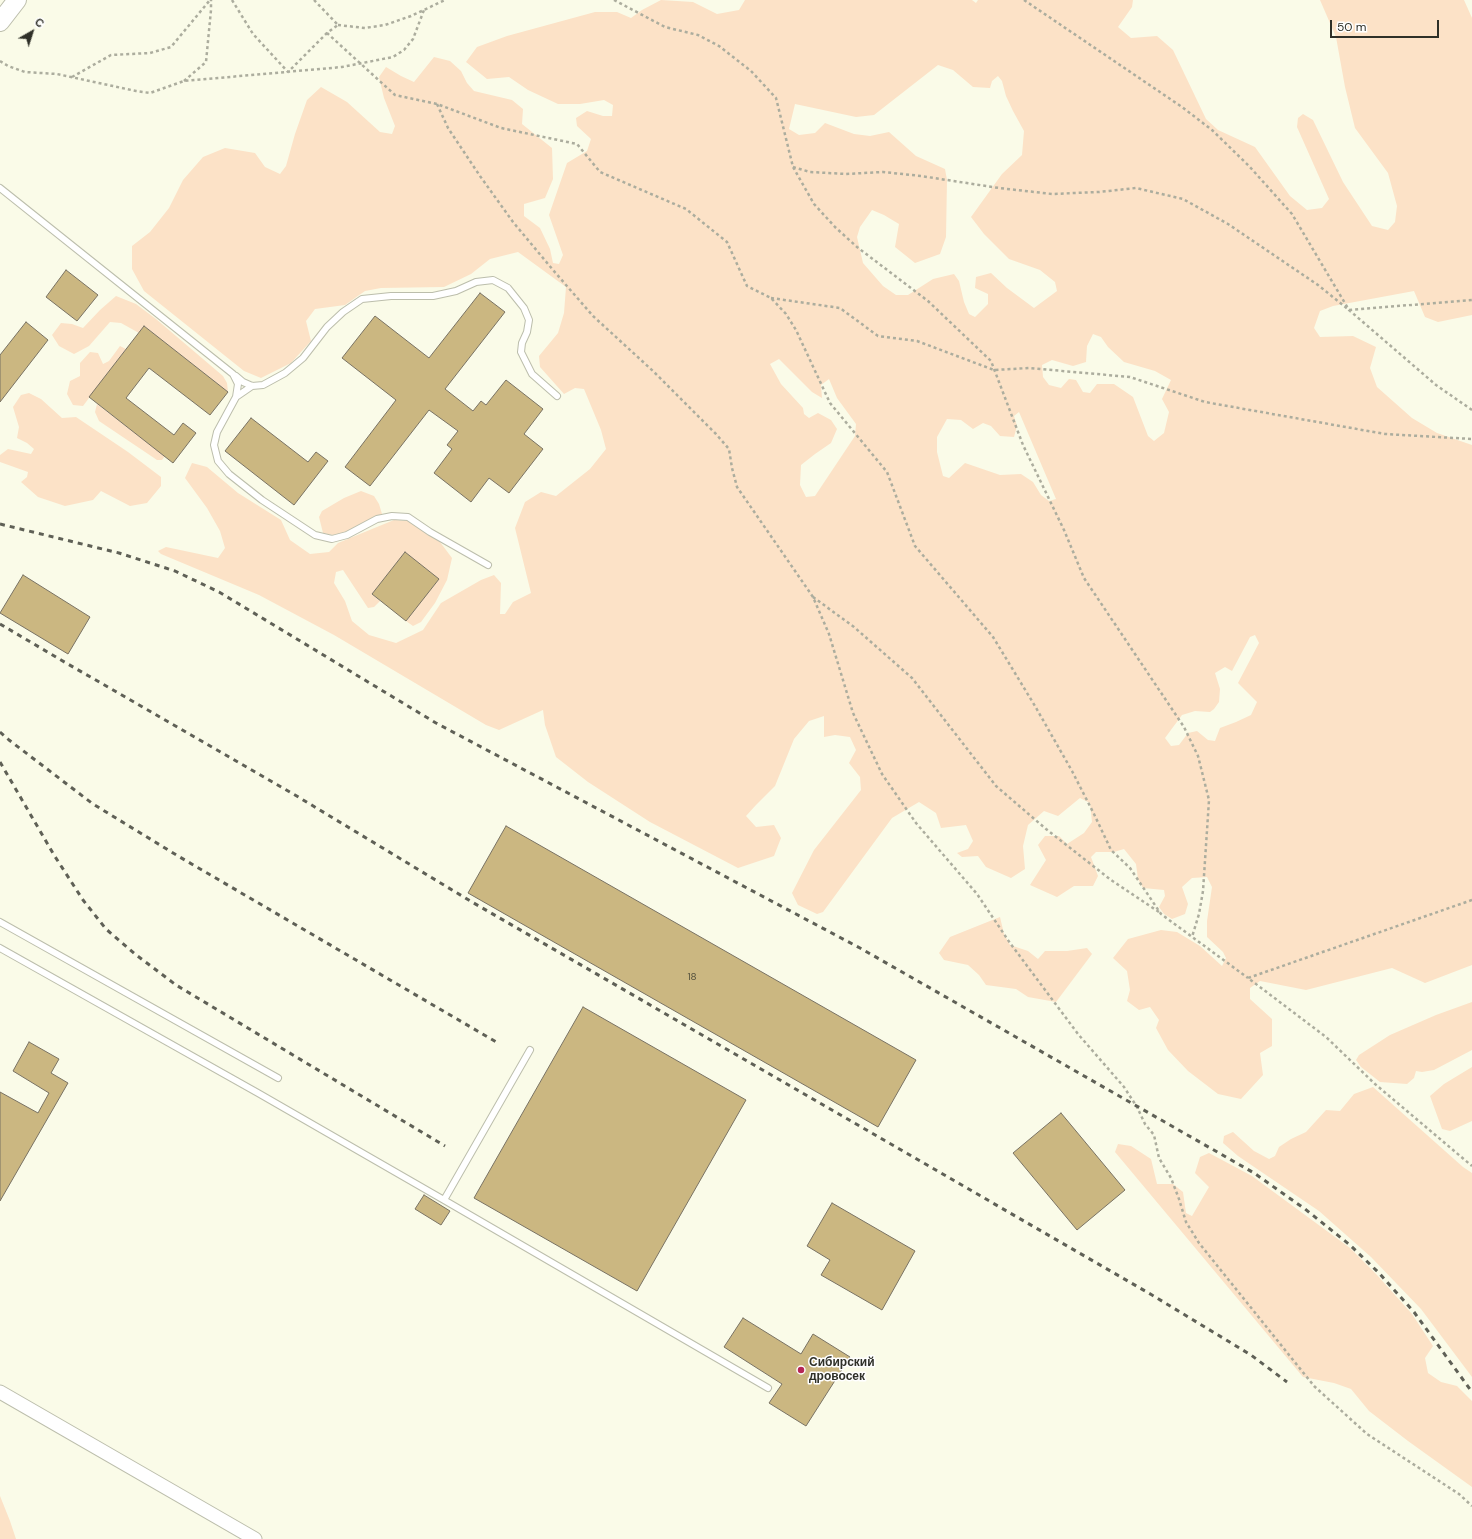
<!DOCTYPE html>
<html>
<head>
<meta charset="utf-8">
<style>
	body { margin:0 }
	#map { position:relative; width:1472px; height:1539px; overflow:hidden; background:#fafbe8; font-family:"DM Sans",sans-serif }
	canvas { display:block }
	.north { position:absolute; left:12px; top:12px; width:40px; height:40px; -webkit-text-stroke:3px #fff; paint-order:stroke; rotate:39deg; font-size:11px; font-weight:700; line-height:16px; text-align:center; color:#2f3028 }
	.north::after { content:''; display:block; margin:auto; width:14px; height:18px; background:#2f3028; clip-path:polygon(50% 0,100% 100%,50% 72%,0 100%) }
	.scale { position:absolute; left:1330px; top:20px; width:109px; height:18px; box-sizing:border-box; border:2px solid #2f3028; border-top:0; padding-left:5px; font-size:12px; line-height:14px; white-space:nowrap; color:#2f3028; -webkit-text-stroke:3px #fff; paint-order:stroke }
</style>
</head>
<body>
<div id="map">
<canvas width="1472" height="1539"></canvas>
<div class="north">С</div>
<div class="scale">50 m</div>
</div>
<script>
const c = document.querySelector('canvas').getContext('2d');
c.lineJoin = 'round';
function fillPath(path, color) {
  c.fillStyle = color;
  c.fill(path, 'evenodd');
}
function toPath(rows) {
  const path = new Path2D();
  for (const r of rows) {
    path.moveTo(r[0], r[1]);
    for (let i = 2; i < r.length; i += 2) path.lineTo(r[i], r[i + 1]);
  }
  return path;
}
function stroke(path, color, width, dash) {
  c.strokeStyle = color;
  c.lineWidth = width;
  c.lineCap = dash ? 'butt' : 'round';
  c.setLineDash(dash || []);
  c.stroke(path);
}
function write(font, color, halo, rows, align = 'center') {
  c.font = font + ' "DM Sans",sans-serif';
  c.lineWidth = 3;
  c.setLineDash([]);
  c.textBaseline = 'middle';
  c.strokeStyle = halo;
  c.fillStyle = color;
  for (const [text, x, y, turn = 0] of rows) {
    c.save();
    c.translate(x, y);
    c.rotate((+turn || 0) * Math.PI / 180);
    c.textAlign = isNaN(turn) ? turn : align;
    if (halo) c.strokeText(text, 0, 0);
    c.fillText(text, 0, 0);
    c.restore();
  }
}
fillPath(toPath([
	[661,0,693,2,717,14,739,10,745,0,972,0,976,3,978,0,1133,0,1132,7,1118,27,1131,38,1157,36,1173,50,1206,119,1218,130,1255,147,1290,196,1307,210,1322,208,1329,199,1297,127,1298,118,1303,114,1313,120,1343,182,1372,226,1388,230,1395,222,1397,206,1388,173,1355,128,1345,87,1336,37,1320,0,1464,0,1472,18,1472,315,1438,322,1425,317,1414,291,1333,306,1320,311,1314,328,1320,337,1353,336,1376,347,1370,368,1377,387,1412,418,1437,433,1472,445,1472,965,1425,983,1392,968,1306,990,1260,981,1250,988,1250,999,1272,1019,1272,1046,1260,1053,1263,1075,1241,1099,1218,1094,1188,1071,1168,1050,1156,1028,1159,1020,1150,1007,1139,1010,1127,1001,1130,990,1127,971,1113,958,1128,939,1161,930,1177,932,1200,946,1222,966,1226,958,1223,952,1207,937,1207,921,1212,887,1207,877,1192,878,1182,887,1188,904,1185,914,1172,919,1164,914,1159,907,1165,896,1164,890,1143,888,1138,879,1136,864,1124,849,1114,852,1096,852,1091,857,1098,876,1093,886,1074,886,1057,897,1030,885,1046,860,1038,845,1045,836,1059,836,1067,844,1084,833,1092,822,1090,803,1080,798,1058,816,1044,811,1028,825,1023,846,1025,869,1011,878,986,867,978,856,962,857,957,853,968,849,973,841,966,825,941,828,936,813,919,802,892,818,823,912,817,914,798,905,792,893,814,850,861,790,860,777,849,763,856,750,850,737,835,735,824,737,824,716,809,721,794,739,775,786,756,805,746,816,756,827,774,825,781,838,774,856,738,868,650,822,588,782,556,757,545,725,543,710,499,730,486,725,334,635,259,595,161,554,158,551,166,547,218,558,225,548,220,531,207,508,185,478,192,463,207,467,238,493,281,520,290,540,310,554,329,552,338,543,394,520,410,521,440,542,452,558,447,580,435,603,421,622,413,626,406,621,418,606,417,585,428,593,439,579,405,552,372,594,380,601,374,607,368,608,343,570,336,572,334,583,345,601,352,621,369,635,396,643,423,630,441,603,481,580,494,575,501,583,500,614,505,614,513,602,531,593,515,528,525,502,541,492,556,496,590,469,606,449,601,430,584,389,575,388,564,394,540,367,539,356,558,333,564,313,566,287,518,252,490,259,471,274,444,287,381,288,365,291,345,305,315,309,306,321,311,341,291,363,261,378,244,371,144,291,132,269,132,246,150,232,169,208,183,180,203,157,225,148,255,153,265,167,280,174,286,166,295,134,307,100,321,87,347,102,380,132,392,134,395,126,384,98,379,77,386,67,401,76,414,82,434,57,450,61,461,71,467,83,474,91,512,100,523,109,522,124,552,148,553,179,545,198,524,204,524,216,540,228,550,249,553,263,559,264,563,255,549,215,567,163,587,151,591,139,577,126,576,118,587,111,603,116,612,116,613,105,604,100,580,104,558,104,528,90,509,77,487,79,466,62,477,47,507,36,595,12,617,12,631,18,642,10],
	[938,65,953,70,973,87,990,88,992,81,998,76,1002,81,1006,96,1013,111,1024,131,1022,155,1002,174,971,217,984,234,1009,259,1040,270,1055,282,1057,291,1034,308,1007,288,991,273,976,277,975,288,988,294,988,304,975,317,969,314,964,302,959,281,954,274,933,279,908,295,896,295,883,286,863,263,857,237,860,227,872,210,884,215,899,224,895,247,915,263,940,254,946,237,947,180,945,169,916,156,889,132,870,136,854,134,825,123,815,133,799,135,789,129,795,104,856,117,874,115],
	[1093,334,1101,337,1108,347,1124,362,1155,371,1171,380,1162,399,1169,412,1164,433,1154,441,1148,436,1133,397,1114,384,1097,384,1090,393,1083,392,1076,380,1069,379,1061,388,1049,385,1043,377,1042,365,1052,360,1073,366,1086,362,1087,346],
	[779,359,812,392,822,398,821,385,829,379,837,398,856,424,855,436,815,496,806,497,800,485,801,465,815,454,831,443,837,429,831,420,818,413,809,418,804,414,803,408,781,384,770,364],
	[1019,412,1056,499,1049,501,1041,495,1033,482,1021,474,1000,475,965,463,949,478,943,476,937,452,937,437,947,419,961,420,973,429,983,423,991,426,1000,436,1014,437,1017,426,1014,416],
	[1255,635,1259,643,1238,683,1257,702,1251,715,1236,722,1220,728,1215,741,1208,740,1197,731,1188,733,1179,745,1171,746,1165,738,1182,715,1195,711,1210,712,1214,709,1219,702,1220,689,1215,673,1225,667,1232,671,1250,637],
	[116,296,136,304,156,319,223,376,227,383,228,392,144,326,139,333,121,323,110,322,89,346,74,354,59,346,52,335,61,323,72,324,83,328,100,310],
	[120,346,126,349,83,406,73,405,67,394,70,381,80,376,80,363,90,352,98,353,103,364,109,361],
	[29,393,41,399,62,418,76,417,128,452,161,477,161,486,147,503,130,506,101,491,93,500,65,506,38,497,21,482,27,477,28,472,0,462,0,455,8,449,31,454,34,449,27,443,17,438,19,427,13,407,21,395],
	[97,404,165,456,162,460,157,460,99,421,95,412],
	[361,491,374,496,379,504,382,514,344,533,333,535,323,533,319,517,322,511,344,498],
	[1000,917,1004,934,1010,945,1028,951,1038,959,1045,951,1067,951,1087,948,1092,954,1056,1002,1028,997,1016,989,986,985,979,975,968,965,944,960,939,953,950,937],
	[1472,1002,1472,1050,1434,1070,1422,1072,1416,1071,1414,1078,1407,1084,1380,1082,1361,1067,1356,1060,1359,1055,1390,1035,1436,1015],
	[1472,1067,1472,1121,1450,1131,1442,1129,1430,1096,1444,1084],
	[1373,1087,1463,1167,1472,1173,1472,1377,1421,1309,1371,1257,1319,1211,1238,1156,1223,1143,1224,1136,1233,1132,1254,1151,1269,1159,1275,1156,1279,1147,1291,1139,1306,1132,1326,1110,1340,1111,1354,1094],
	[1118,1144,1131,1146,1151,1159,1157,1184,1173,1184,1183,1192,1186,1213,1192,1216,1209,1187,1195,1173,1200,1157,1209,1153,1252,1176,1350,1248,1377,1275,1412,1314,1433,1346,1425,1358,1428,1373,1441,1382,1457,1386,1472,1401,1472,1487,1408,1441,1369,1411,1351,1389,1334,1383,1303,1377,1115,1152],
	[0,1496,10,1521,16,1539,0,1539]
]), '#fce2c7');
const building = toPath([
	[66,270,98,295,77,321,46,297,66,270],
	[480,293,505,312,445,389,473,411,481,401,486,405,506,380,543,409,524,434,543,449,509,493,489,478,471,502,434,473,452,449,447,445,458,431,429,410,370,486,345,467,396,400,342,358,375,316,429,358,480,293],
	[26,322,48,340,0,402,0,355,26,322],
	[144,326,228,392,210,415,149,368,126,398,174,435,183,423,196,433,173,463,89,397,144,326],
	[251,418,308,462,316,452,328,461,294,505,225,451,251,418],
	[405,552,439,579,406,621,372,594,405,552],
	[23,575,90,617,68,654,0,613,23,575],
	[506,826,916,1060,878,1127,468,893,506,826],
	[583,1007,746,1100,637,1291,474,1198,583,1007],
	[29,1042,59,1059,51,1073,68,1083,0,1201,0,1092,38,1113,49,1093,13,1071,29,1042],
	[1061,1113,1125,1190,1077,1230,1013,1153,1061,1113],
	[424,1195,450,1211,441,1225,415,1209,424,1195],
	[832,1203,915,1251,882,1310,821,1275,830,1260,807,1246,832,1203],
	[743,1318,801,1354,813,1334,850,1357,806,1426,769,1403,782,1384,724,1347,743,1318]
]);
fillPath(building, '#cbb781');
stroke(building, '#797263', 1);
const service = toPath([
	[0,188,233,374,238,384,236,397,217,432,214,445,218,461,229,474,262,500,315,535,332,539,347,535,377,519,392,516,408,517,430,532,488,565],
	[236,376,243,382,252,386,263,385,285,373,303,358,327,327,343,312,362,299,391,296,433,296,456,291,476,282,493,280,508,288,524,308,529,320,527,332,522,343,521,352,532,374,557,396],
	[236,397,252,386],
	[0,922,278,1078],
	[0,948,258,1093,444,1200,530,1050],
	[444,1200,768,1388]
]);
const minor = toPath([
	[0,1392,255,1539]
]);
const secondary = toPath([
	[0,22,17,0]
]);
stroke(service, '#bcbeac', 8);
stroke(minor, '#bcbeac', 15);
stroke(secondary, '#bcbeac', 20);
stroke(toPath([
	[232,0,253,34,288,72,327,33],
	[314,0,338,25,327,33,395,95,437,104,501,128,577,144,600,172,686,209,727,242,747,286,771,298,786,314,796,330,830,403,887,472,915,546,993,637,1035,706,1072,771,1094,814,1111,850,1130,868,1161,914,1248,978],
	[614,0,665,27,698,35,719,46,751,71,776,98,793,167,814,204,835,227,857,247,928,301,991,361,1023,445,1064,530,1084,578,1184,727,1198,756,1209,800,1203,891,1199,914,1192,937],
	[1024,0,1182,107,1212,130,1249,166,1292,214,1349,310,1436,385,1472,410],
	[338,25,365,28,385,25,411,16,445,0],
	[0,61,8,66,25,72,57,74,136,91,150,93,184,81,342,67,393,57,404,50,413,39,424,10],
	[72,77,111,55,150,53,171,47,210,0],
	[184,81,206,62,211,10,211,0],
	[437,104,448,128,480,176,513,222,553,270,593,316,653,371,716,434,729,449,732,468,737,487,813,597,829,634,853,713,882,774,916,823,977,894,1010,943,1078,1034,1124,1087,1137,1107,1145,1124,1154,1135,1159,1158,1171,1178,1179,1199,1186,1222,1199,1243,1314,1386,1367,1434,1459,1494,1472,1506],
	[793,167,810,172,846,174,883,172,921,176,999,188,1052,194,1099,192,1136,188,1183,199,1228,224,1318,285,1349,310,1472,300],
	[771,298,840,308,878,336,917,341,994,370,1029,368,1130,377,1205,402,1385,434,1472,439],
	[813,597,854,627,912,678,996,786,1046,829,1111,880,1159,912],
	[1472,900,1248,978,1326,1037,1375,1084,1472,1166]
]), '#acad9e', 2.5, [3, 3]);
stroke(service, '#fff', 6);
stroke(minor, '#fff', 13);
stroke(secondary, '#fff', 18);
stroke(toPath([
	[0,524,119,553,175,571,219,592,436,723,860,948,1254,1173,1305,1209,1350,1245,1379,1273,1414,1312,1472,1392],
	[0,624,61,660,295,795,472,902,1152,1295,1251,1355,1287,1382],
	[0,732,9,740,93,804,178,856,498,1043],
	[0,762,54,855,83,900,106,929,135,954,176,985,445,1146]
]), '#5f6056', 3, [5, 5]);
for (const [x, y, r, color] of [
	[801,1370,4,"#b52655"]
]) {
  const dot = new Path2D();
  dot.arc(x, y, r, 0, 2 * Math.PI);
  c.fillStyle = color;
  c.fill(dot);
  stroke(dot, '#fff', 1.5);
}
write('10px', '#56523e', null, [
	["18",692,977]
]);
write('bold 12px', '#2f3028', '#fff', [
	["Сибирский",809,1363],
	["дровосек",809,1377]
], 'left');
</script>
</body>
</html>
